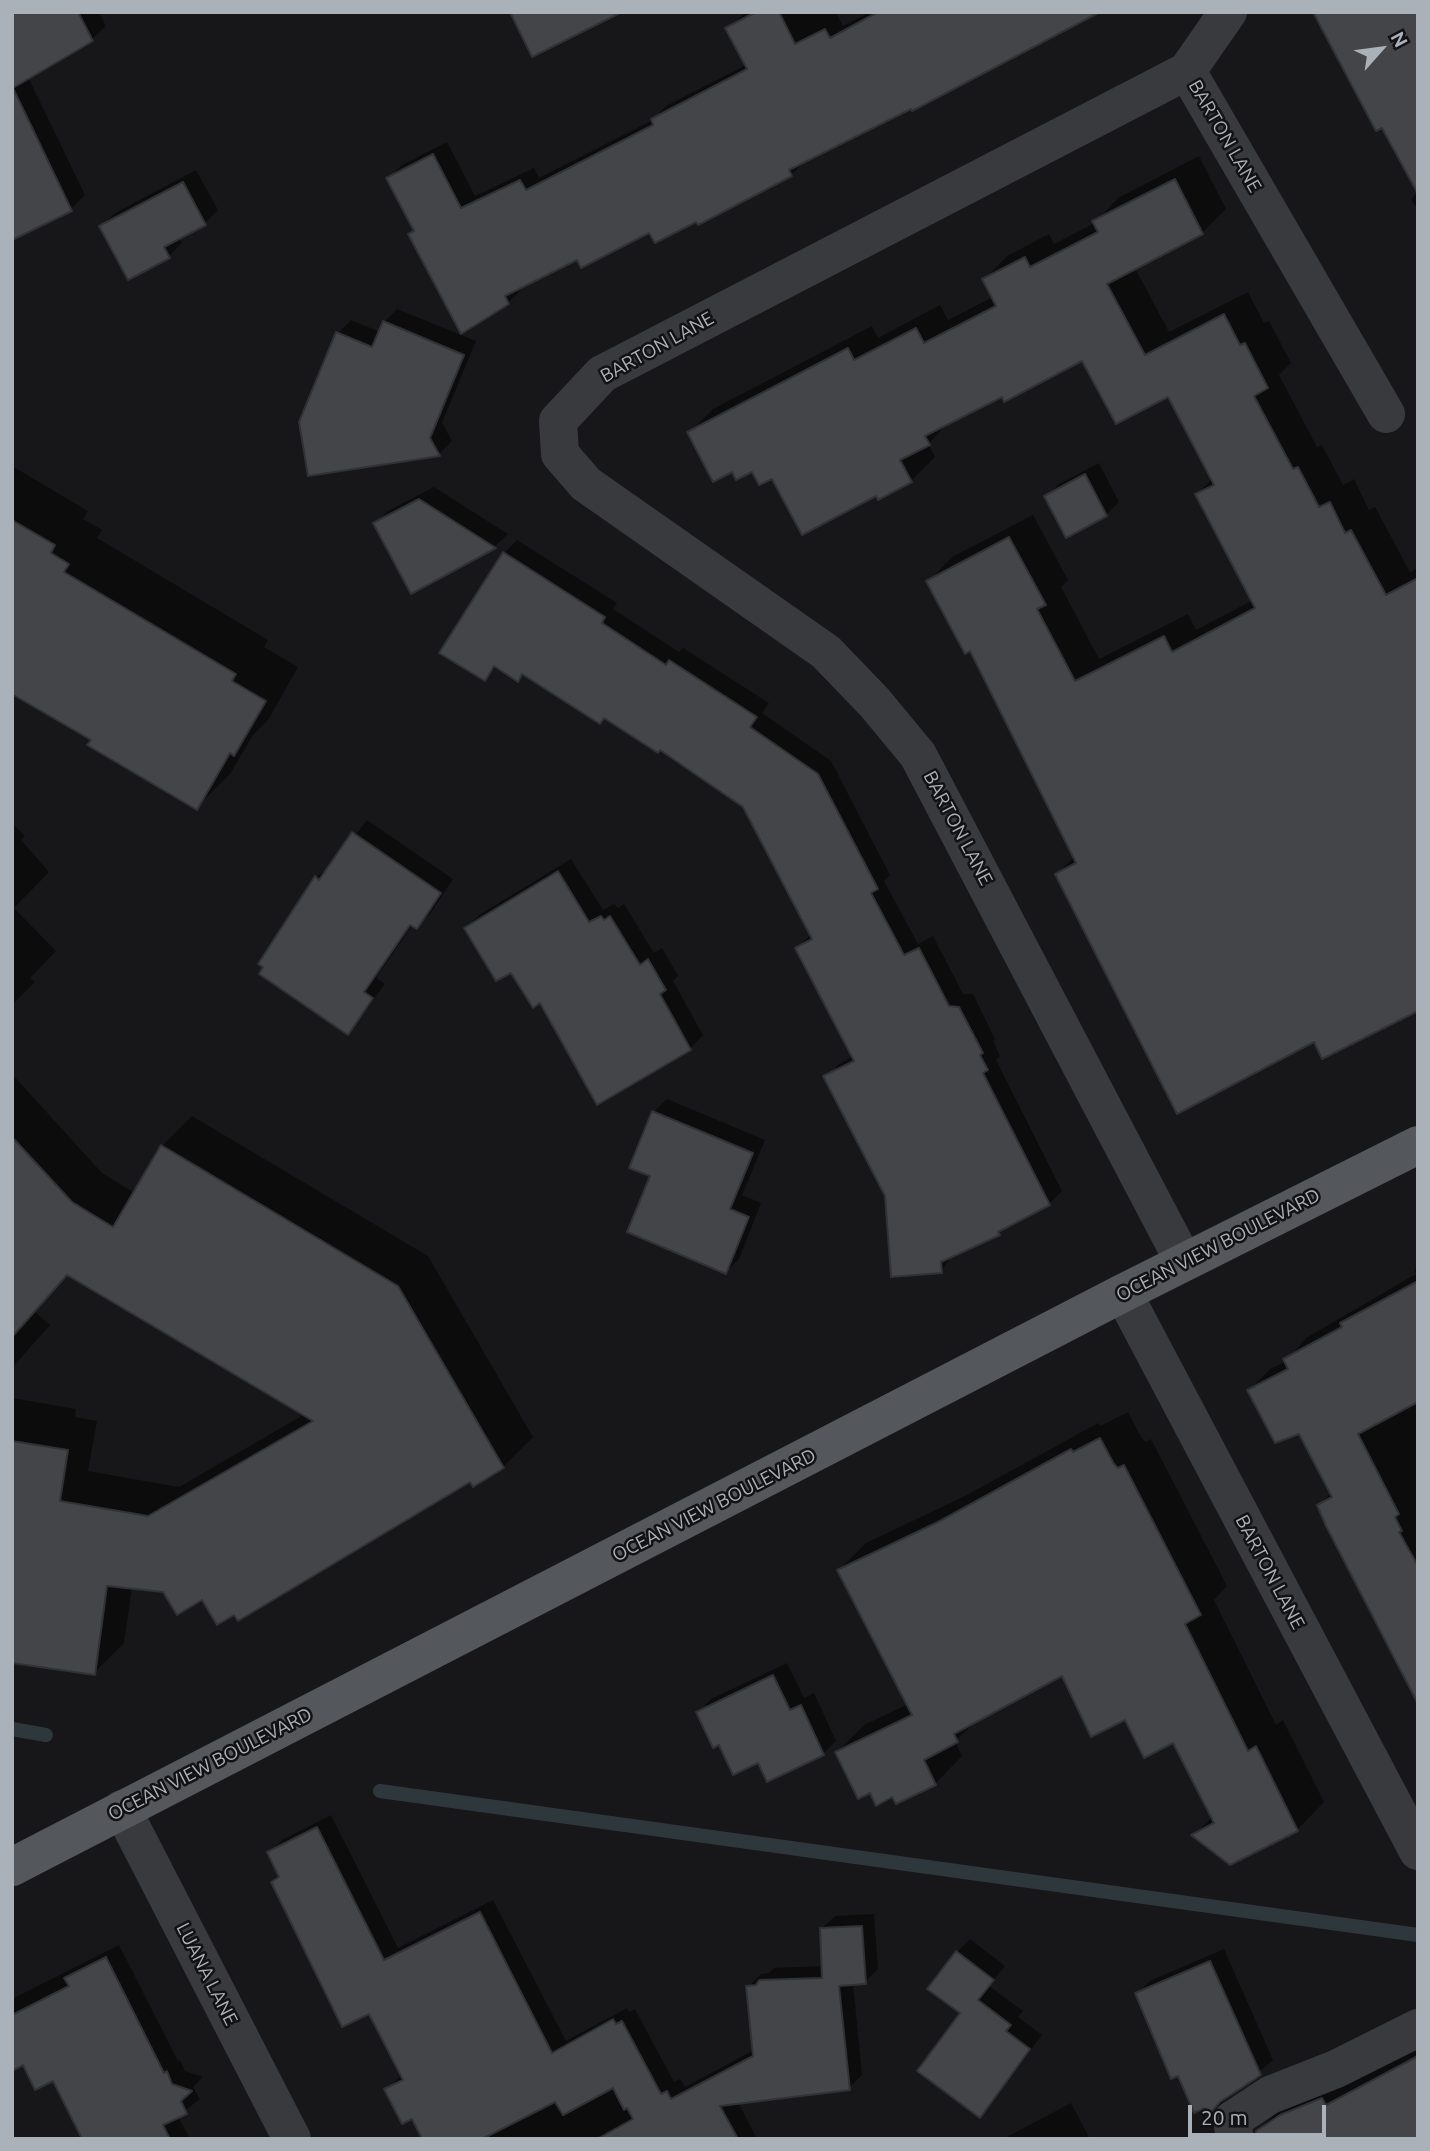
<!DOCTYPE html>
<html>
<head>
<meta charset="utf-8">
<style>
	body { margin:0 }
	#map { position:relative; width:1430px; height:2151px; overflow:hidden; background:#171719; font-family:Ubuntu,sans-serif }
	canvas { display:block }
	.frame { position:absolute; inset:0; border:14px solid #aab1b8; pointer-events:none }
	.north { position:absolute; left:1346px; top:14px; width:70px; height:70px; -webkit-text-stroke:5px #121214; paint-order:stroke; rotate:62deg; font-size:19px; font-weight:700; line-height:28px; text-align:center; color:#aab1b8 }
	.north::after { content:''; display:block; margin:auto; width:24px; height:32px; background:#aab1b8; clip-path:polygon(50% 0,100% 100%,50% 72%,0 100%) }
	.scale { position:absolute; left:1188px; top:2105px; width:138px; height:32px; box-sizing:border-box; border:4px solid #aab1b8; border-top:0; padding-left:9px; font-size:21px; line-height:24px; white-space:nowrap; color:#aab1b8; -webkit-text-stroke:5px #121214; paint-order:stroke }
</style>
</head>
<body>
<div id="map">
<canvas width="1430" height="2151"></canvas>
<div class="frame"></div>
<div class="north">N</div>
<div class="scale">20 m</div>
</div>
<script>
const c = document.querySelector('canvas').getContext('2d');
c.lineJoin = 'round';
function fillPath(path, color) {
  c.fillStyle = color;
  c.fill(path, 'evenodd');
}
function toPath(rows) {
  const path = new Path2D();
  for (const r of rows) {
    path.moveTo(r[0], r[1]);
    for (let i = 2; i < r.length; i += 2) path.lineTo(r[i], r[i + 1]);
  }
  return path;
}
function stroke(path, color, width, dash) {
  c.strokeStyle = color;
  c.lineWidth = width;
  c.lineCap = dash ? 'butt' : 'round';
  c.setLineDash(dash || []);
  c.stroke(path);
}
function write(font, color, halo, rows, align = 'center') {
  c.font = font + ' Ubuntu,sans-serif';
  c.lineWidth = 5;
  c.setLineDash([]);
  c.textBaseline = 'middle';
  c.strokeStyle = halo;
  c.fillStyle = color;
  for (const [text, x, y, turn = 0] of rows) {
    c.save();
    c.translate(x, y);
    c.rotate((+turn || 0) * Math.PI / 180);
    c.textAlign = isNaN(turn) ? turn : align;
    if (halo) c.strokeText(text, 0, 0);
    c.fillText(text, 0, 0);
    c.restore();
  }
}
fillPath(toPath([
	[12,12,99,12,106,26,92,39,28,77,85,195,71,209,12,236],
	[746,12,836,12,843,26,870,12,1095,12,804,162,791,175,697,219,650,231,578,257,520,287,521,290,508,303,411,234,415,230,389,178,402,165,447,142,475,196,534,168,539,178,653,120,666,106,746,65,728,28],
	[1199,156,1226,209,1202,233,1135,268,1169,332,1248,292,1264,323,1269,321,1291,363,1279,375,1317,447,1322,445,1343,485,1354,479,1369,510,1375,507,1410,572,1418,568,1418,1009,1315,1040,1057,874,1075,856,971,649,929,581,952,557,1033,515,1068,580,1061,587,1099,659,1188,614,1196,630,1253,600,1197,494,1212,479,1169,395,1083,359,951,420,928,444,935,457,911,481,877,493,773,476,753,470,733,469,689,433,713,409,872,326,878,338,940,305,948,320,993,297,984,280,1007,256,1049,234,1054,244,1095,223,1118,198],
	[196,170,218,210,205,223,179,237,182,243,169,256,101,226,115,213],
	[1418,192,1418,210,1411,199],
	[397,309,476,341,442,423,452,441,439,454,338,333,351,320,380,332,384,322],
	[1099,463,1119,502,1106,515,1046,497,1059,484],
	[12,466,88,511,83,519,102,530,97,538,268,640,264,647,298,667,268,720,253,735,230,774,197,807,94,739,12,692],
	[434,487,508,534,495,546,411,592,375,524,388,511],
	[517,540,617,603,613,609,679,652,683,648,769,703,762,713,831,761,890,875,884,881,918,944,933,936,963,994,973,994,995,1039,993,1041,1000,1056,996,1060,1062,1191,1049,1204,1006,1226,999,1234,954,1254,941,1271,887,1195,826,1077,839,1064,853,1056,797,948,811,934,744,806,660,748,524,673,518,679,497,666,484,679,504,553],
	[367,820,453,879,430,914,416,927,413,924,376,978,385,984,348,1033,316,877,331,866],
	[12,823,25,836,21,840,49,872,14,908,56,951,30,978,35,982,12,1005],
	[571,859,603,910,614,904,618,908,624,904,654,953,662,948,678,976,673,981,703,1035,690,1049,598,1103,540,1001,466,928,479,915],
	[12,1074,102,1173,135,1193,162,1146,192,1116,428,1256,533,1437,503,1467,473,1485,471,1480,235,1613,202,1597,132,1587,124,1643,94,1673,12,1661,12,1398,76,1409,75,1417,97,1421,88,1471,179,1487,305,1414,69,1274,35,1312,50,1325,12,1368],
	[667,1099,765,1140,742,1195,761,1203,739,1259,726,1272,652,1175,653,1112],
	[1418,1267,1417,1499,1418,1689,1319,1505,1332,1492,1299,1432,1249,1390,1270,1369,1286,1361,1306,1338,1416,1274,1414,1270],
	[1128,1412,1141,1437,1146,1442,1151,1439,1227,1586,1214,1600,1276,1725,1283,1720,1324,1802,1297,1830,1194,1835,1213,1816,1174,1740,1126,1718,1062,1674,979,1719,955,1741,962,1756,935,1784,893,1795,871,1790,837,1752,864,1725,908,1704,839,1570,866,1543,967,1495,1098,1423,1100,1426],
	[787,1663,804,1698,814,1693,836,1741,823,1754,758,1761,720,1743,698,1712,711,1699],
	[331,1815,398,1948,493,1900,566,2041,627,2008,629,2012,635,2009,674,2082,680,2079,685,2087,754,2050,748,1987,761,1974,769,1973,774,1968,824,1966,821,1929,835,1916,874,1914,878,1969,865,1982,853,1983,862,2075,849,2088,738,2102,757,2139,424,2139,412,2116,386,2090,402,2075,370,2011,273,1882,280,1875,269,1853,282,1840],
	[970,1939,1005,1966,989,1986,1023,2011,1018,2017,1042,2035,980,2116,963,2013,957,1952],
	[119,1945,178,2061,180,2060,185,2071,203,2077,193,2087,200,2099,178,2116,190,2139,84,2139,54,2079,24,2063,12,2069,12,1999],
	[1224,1949,1273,2060,1210,2113,1179,2074,1137,1994,1150,1981],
	[1418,2041,1418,2139,1258,2131,1290,2098],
	[1071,2103,1090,2139,1005,2139,1005,2138]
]), '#0007');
stroke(toPath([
	[12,1729,46,1735],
	[380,1791,1418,1935]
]), '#2e383c', 14);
const building = toPath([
	[12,12,78,12,93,41,13,88,72,211,12,240,12,12],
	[510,12,622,12,532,57,510,12],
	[756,12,779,12,795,44,825,29,830,38,878,12,1100,12,912,111,911,109,789,170,792,176,698,225,696,222,655,243,649,233,581,268,577,260,505,296,509,304,461,334,408,234,414,231,386,178,433,154,461,208,520,180,526,190,653,125,651,119,747,69,725,28,756,12],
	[1313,12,1418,12,1418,194,1382,128,1376,131,1313,12],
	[1175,179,1203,234,1107,284,1145,355,1224,314,1240,345,1245,343,1268,388,1254,396,1293,469,1298,467,1319,507,1330,502,1345,533,1351,530,1386,595,1418,578,1418,1011,1322,1059,1314,1042,1177,1114,1055,874,1076,863,970,651,965,654,926,581,1009,537,1046,605,1037,609,1075,681,1164,636,1172,652,1255,608,1195,494,1214,485,1168,397,1116,424,1082,361,1004,402,1002,397,925,436,930,445,900,460,912,482,878,500,876,496,802,535,772,479,759,485,752,472,736,480,732,472,713,482,687,432,848,348,854,360,916,328,924,343,996,306,982,279,1025,257,1030,267,1098,232,1092,221,1175,179],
	[183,182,206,225,164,247,170,258,128,280,99,226,183,182],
	[383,321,464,355,430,438,440,456,308,476,299,422,336,332,372,347,383,321],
	[1085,474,1107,516,1066,538,1044,496,1085,474],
	[419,499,496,548,411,594,373,523,419,499],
	[12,520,55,545,51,553,69,564,64,572,236,674,232,681,266,701,234,756,230,753,197,810,87,745,91,740,12,694,12,520],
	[503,552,605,617,602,623,666,665,669,660,757,717,750,727,818,774,878,889,871,893,904,955,919,948,949,1006,959,1007,983,1053,980,1055,988,1070,983,1073,1050,1205,998,1232,1000,1235,941,1262,942,1273,891,1277,885,1196,823,1076,854,1061,795,948,812,939,743,807,660,750,658,753,604,718,600,724,522,674,518,682,494,666,485,681,439,653,503,552],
	[352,832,441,893,417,929,410,925,364,992,373,998,348,1035,259,974,263,967,258,964,315,876,319,880,352,832],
	[558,871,589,922,601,916,604,920,610,916,640,965,648,959,666,990,660,994,691,1050,597,1105,540,1003,533,1008,511,973,496,981,464,928,558,871],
	[652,1111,753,1153,730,1209,749,1217,726,1274,627,1232,650,1176,629,1168,652,1111],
	[12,1137,72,1202,113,1227,161,1145,398,1286,504,1468,473,1487,470,1482,238,1621,234,1615,217,1625,202,1600,177,1615,163,1592,107,1586,95,1675,12,1663,12,1441,68,1450,60,1501,148,1516,313,1421,67,1275,12,1337,12,1137],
	[1418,1281,1418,1402,1358,1434,1399,1514,1395,1517,1402,1531,1399,1532,1418,1566,1418,1704,1326,1526,1317,1505,1332,1497,1299,1434,1275,1443,1247,1390,1288,1369,1283,1359,1342,1327,1340,1323,1418,1281],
	[1100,1438,1114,1464,1118,1468,1124,1465,1201,1615,1185,1624,1248,1751,1256,1746,1298,1831,1230,1865,1191,1835,1214,1823,1173,1743,1144,1758,1125,1720,1091,1737,1062,1676,954,1734,958,1742,924,1760,936,1785,896,1804,892,1797,876,1806,870,1793,858,1799,835,1752,912,1715,837,1570,938,1522,1071,1449,1073,1452,1100,1438],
	[773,1675,790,1710,801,1705,824,1755,767,1782,758,1763,733,1775,719,1745,713,1748,696,1712,773,1675],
	[317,1827,384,1960,480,1912,552,2053,613,2019,616,2024,622,2021,661,2094,667,2091,671,2099,753,2056,746,1986,756,1985,759,1980,822,1978,820,1928,862,1926,866,1984,839,1986,850,2090,720,2106,738,2139,597,2139,633,2119,627,2108,624,2110,613,2088,563,2115,555,2102,482,2139,422,2139,412,2119,402,2124,384,2089,403,2080,369,2014,342,2027,271,1882,279,1877,267,1852,317,1827],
	[956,1951,994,1980,978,2000,1011,2025,1006,2031,1030,2049,980,2118,917,2071,960,2013,927,1989,956,1951],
	[106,1957,164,2073,167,2071,172,2084,192,2091,181,2101,187,2114,163,2125,170,2139,82,2139,53,2081,35,2090,23,2065,12,2071,12,2015,69,1986,64,1978,106,1957],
	[1210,1961,1261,2075,1220,2102,1208,2116,1205,2108,1194,2113,1178,2076,1171,2079,1135,1993,1210,1961],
	[1418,2056,1418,2139,1256,2139,1256,2131,1280,2115,1322,2098,1326,2105,1418,2056]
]);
fillPath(building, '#444549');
stroke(building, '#313235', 2);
stroke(toPath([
	[1187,71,1228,12],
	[1184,1262,918,755,875,703,826,652,586,484,560,454,558,421,602,374,1187,71,1386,414],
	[1123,1293,1418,1851],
	[122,1809,292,2139],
	[1235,2139,1232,2120,1270,2095,1336,2069,1418,2028]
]), '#383a3e', 38);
stroke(toPath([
	[12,1867,1123,1293,1418,1145]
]), '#54575c', 38);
write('19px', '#aab1b8', '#121214', [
	["BARTON LANE",1225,136,60],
	["BARTON LANE",657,347,-29],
	["BARTON LANE",958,828,62],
	["OCEAN VIEW BOULEVARD",1218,1245,-27],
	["OCEAN VIEW BOULEVARD",714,1505,-27],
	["BARTON LANE",1270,1572,62],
	["OCEAN VIEW BOULEVARD",210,1764,-27],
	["LUANA LANE",207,1974,63]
]);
</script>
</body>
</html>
